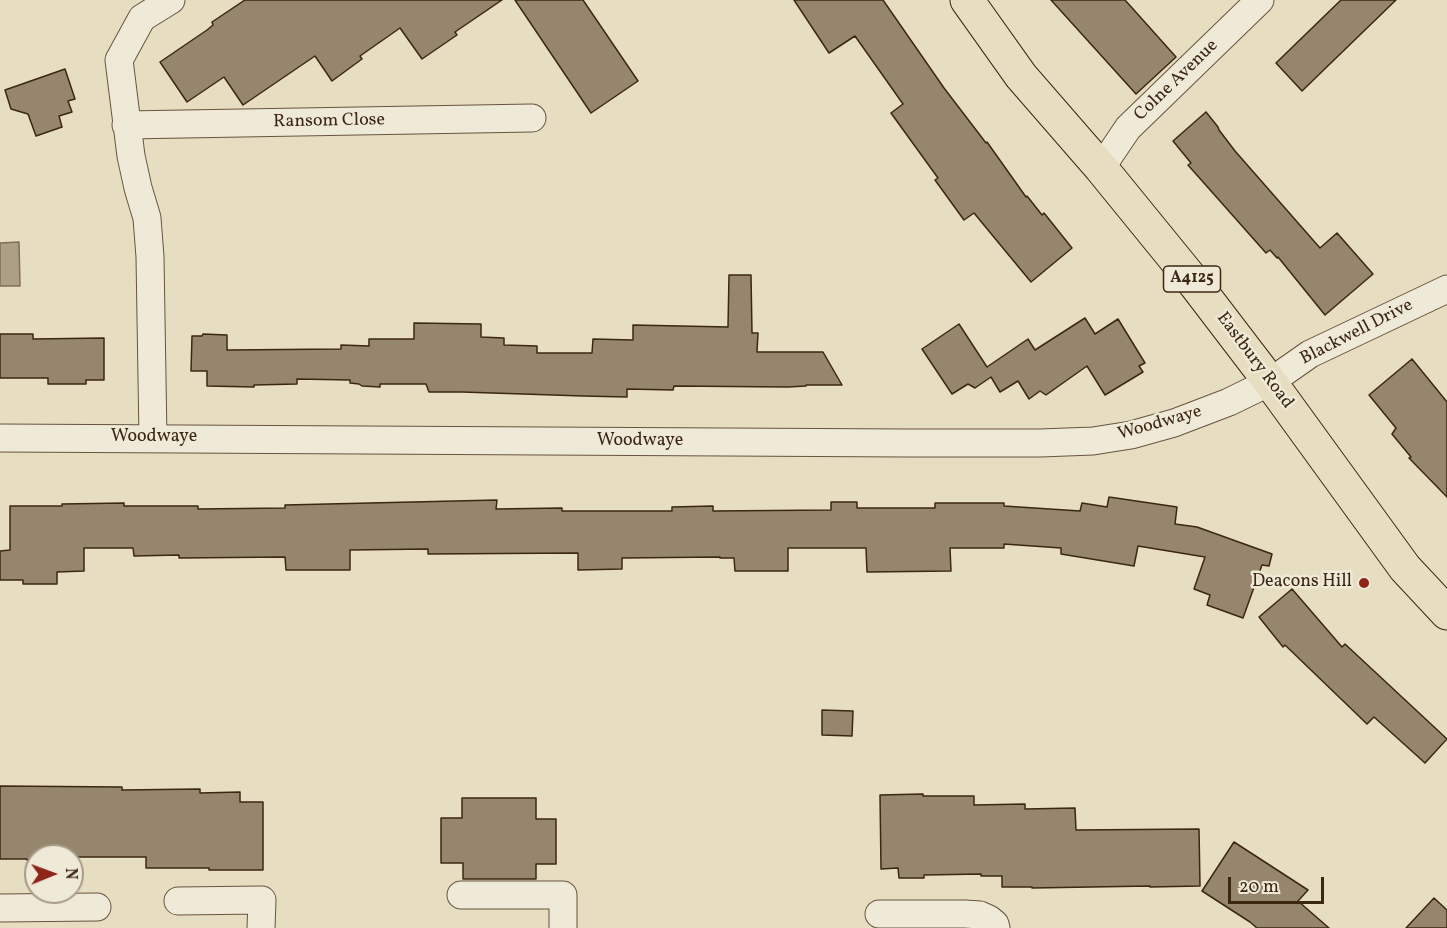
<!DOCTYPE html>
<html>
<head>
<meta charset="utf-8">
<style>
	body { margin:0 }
	#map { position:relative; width:1447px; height:928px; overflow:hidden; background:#e7ddc1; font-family:Vollkorn,serif }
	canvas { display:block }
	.north { position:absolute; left:24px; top:844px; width:60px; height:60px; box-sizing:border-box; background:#efe9d7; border:2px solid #a79b89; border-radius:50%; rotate:89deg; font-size:16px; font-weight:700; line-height:24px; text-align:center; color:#3c2713 }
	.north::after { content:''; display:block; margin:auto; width:21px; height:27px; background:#8f2418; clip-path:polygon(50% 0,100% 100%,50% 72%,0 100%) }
	.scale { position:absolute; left:1228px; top:877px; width:96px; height:27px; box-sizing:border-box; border:3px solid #3c2713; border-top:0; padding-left:8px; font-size:18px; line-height:21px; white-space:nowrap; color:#3c2713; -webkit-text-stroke:4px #efe9d7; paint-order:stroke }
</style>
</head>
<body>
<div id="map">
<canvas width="1447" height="928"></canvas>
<div class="north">N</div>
<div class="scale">20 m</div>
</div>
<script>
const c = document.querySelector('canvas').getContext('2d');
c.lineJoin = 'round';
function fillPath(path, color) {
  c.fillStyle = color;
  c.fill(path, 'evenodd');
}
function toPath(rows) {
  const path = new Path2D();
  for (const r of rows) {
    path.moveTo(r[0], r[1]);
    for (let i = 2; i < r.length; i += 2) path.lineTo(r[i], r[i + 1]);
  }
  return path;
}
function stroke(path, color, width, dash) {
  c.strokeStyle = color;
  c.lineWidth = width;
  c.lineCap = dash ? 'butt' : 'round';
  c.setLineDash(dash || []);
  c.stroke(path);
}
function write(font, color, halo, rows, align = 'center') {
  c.font = font + ' Vollkorn,serif';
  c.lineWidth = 5;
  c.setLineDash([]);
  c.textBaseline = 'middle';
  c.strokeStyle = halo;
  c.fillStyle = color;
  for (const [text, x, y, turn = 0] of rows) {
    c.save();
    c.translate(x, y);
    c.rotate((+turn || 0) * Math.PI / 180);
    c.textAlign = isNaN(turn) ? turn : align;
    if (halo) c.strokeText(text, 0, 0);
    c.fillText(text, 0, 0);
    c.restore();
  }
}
const water = toPath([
	[19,242,20,286,0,286,0,243,19,242]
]);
fillPath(water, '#ad9f86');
stroke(water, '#806f58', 1.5);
const building = toPath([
	[245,0,502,0,455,32,457,35,422,59,400,28,360,56,362,59,332,81,315,56,243,105,224,77,187,102,160,62,207,30,213,25,212,22,245,0],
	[515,0,583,0,638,81,591,113,515,0],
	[794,0,883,0,944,88,986,143,987,142,1026,197,1027,196,1042,215,1044,213,1072,248,1031,282,974,213,964,220,935,180,938,178,891,113,903,104,855,36,829,53,794,0],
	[1051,0,1125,0,1176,57,1136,94,1051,0],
	[1341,0,1396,0,1302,91,1276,63,1341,0],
	[65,69,75,99,68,101,72,112,59,116,62,127,36,136,28,114,11,109,5,90,65,69],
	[1206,112,1218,127,1219,130,1235,151,1320,248,1337,233,1373,274,1325,315,1278,257,1277,258,1270,250,1266,253,1188,165,1191,163,1173,141,1206,112],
	[729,275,751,275,752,333,758,333,757,352,823,352,842,385,806,385,806,386,788,387,674,386,673,390,627,389,627,397,583,396,462,392,429,392,426,384,380,384,380,387,362,386,359,384,350,383,350,380,297,379,297,384,254,385,254,387,207,386,207,371,191,371,192,336,202,336,203,334,227,335,227,350,341,349,341,345,369,346,369,339,414,339,414,323,481,324,481,337,504,338,504,345,537,346,537,353,592,353,593,339,633,340,633,325,728,327,729,275],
	[1085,318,1095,334,1118,319,1145,363,1139,366,1143,372,1105,395,1087,366,1046,395,1040,391,1029,399,1018,381,1000,392,991,377,975,388,968,384,952,394,922,349,959,324,987,367,1028,339,1035,350,1085,318],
	[0,334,33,334,33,339,104,338,104,380,86,380,86,384,48,384,48,378,0,378,0,334],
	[1412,359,1447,402,1447,497,1409,458,1411,457,1392,434,1396,428,1369,395,1412,359],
	[1109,497,1177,507,1175,524,1197,527,1272,554,1269,566,1262,565,1243,618,1207,605,1210,595,1194,589,1205,557,1138,546,1134,566,1061,554,1061,548,1004,544,1004,548,950,548,951,571,867,572,866,548,788,548,788,571,735,571,734,558,720,558,720,557,622,558,622,569,578,570,578,553,428,554,428,549,350,550,350,570,286,570,285,557,179,558,179,555,134,556,133,548,84,548,84,571,57,572,57,584,23,584,23,580,0,580,0,551,10,550,10,506,62,506,62,504,124,503,124,506,198,506,198,509,285,508,285,505,497,500,496,509,562,508,562,511,672,511,672,507,713,506,713,511,831,510,831,502,857,502,857,508,935,508,935,503,1004,503,1004,506,1080,511,1082,503,1107,507,1109,497],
	[1292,589,1342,647,1345,644,1447,739,1425,763,1374,717,1367,724,1285,645,1283,647,1259,617,1292,589],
	[822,710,853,711,852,736,822,735,822,710],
	[0,786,122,787,122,790,200,789,200,793,240,792,240,802,263,802,263,870,209,870,209,868,146,868,146,857,74,857,74,860,72,860,72,856,36,856,36,860,27,860,27,859,0,859,0,786],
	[923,794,923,796,974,796,974,805,1025,804,1025,809,1075,808,1076,830,1199,829,1200,886,1150,887,1150,886,1032,888,1032,887,1002,887,1002,876,981,876,981,874,924,875,924,878,899,878,898,868,881,869,880,795,923,794],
	[462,798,536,798,536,819,556,819,556,864,536,864,536,879,463,879,463,863,441,863,441,818,462,818,462,798],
	[1234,842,1308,890,1298,901,1329,928,1257,928,1250,922,1202,891,1234,842],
	[1434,898,1447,910,1447,928,1406,928,1434,898]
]);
fillPath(building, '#95866d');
stroke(building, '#3c2713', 1.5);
const street = toPath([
	[126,125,532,118],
	[1101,168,1128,128,1260,0],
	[0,438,907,443,1040,443,1093,441,1131,435,1174,423,1229,402,1270,382,1310,354,1447,289],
	[153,438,150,257,147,218,138,188,131,156,119,60,142,18,171,0],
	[461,895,563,895,563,928],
	[178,901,262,900,261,928],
	[0,908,97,907],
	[879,914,965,914,980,915,989,919,995,924,996,928]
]);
const primary = toPath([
	[967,0,1021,76,1101,168,1189,276,1270,382,1405,568,1447,613]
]);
stroke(street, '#67543e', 29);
stroke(primary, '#3c2713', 35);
stroke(street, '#efe9d7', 27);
stroke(primary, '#e7ddc1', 33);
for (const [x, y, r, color] of [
	[1364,583,6,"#8f2418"]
]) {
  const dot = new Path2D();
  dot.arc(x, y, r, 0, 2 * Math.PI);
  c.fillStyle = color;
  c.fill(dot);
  stroke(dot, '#efe9d7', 2);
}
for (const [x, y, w] of [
	[1192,279,57]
]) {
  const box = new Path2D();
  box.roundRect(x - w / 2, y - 13, w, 26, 4.5);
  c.fillStyle = '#efe9d7';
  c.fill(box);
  stroke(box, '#3c2713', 1.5);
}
write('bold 16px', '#3c2713', null, [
	["A4125",1192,279]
]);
write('18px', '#3c2713', '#efe9d7', [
	["Colne Avenue",1177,81,-44],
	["Ransom Close",329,122,-1],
	["Blackwell Drive",1357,333,-27],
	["Eastbury Road",1254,361,53],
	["Woodwaye",1160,424,-16],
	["Woodwaye",154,438],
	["Woodwaye",640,442]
]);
write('18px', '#3c2713', '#efe9d7', [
	["Deacons Hill",1352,583]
], 'right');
</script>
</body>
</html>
